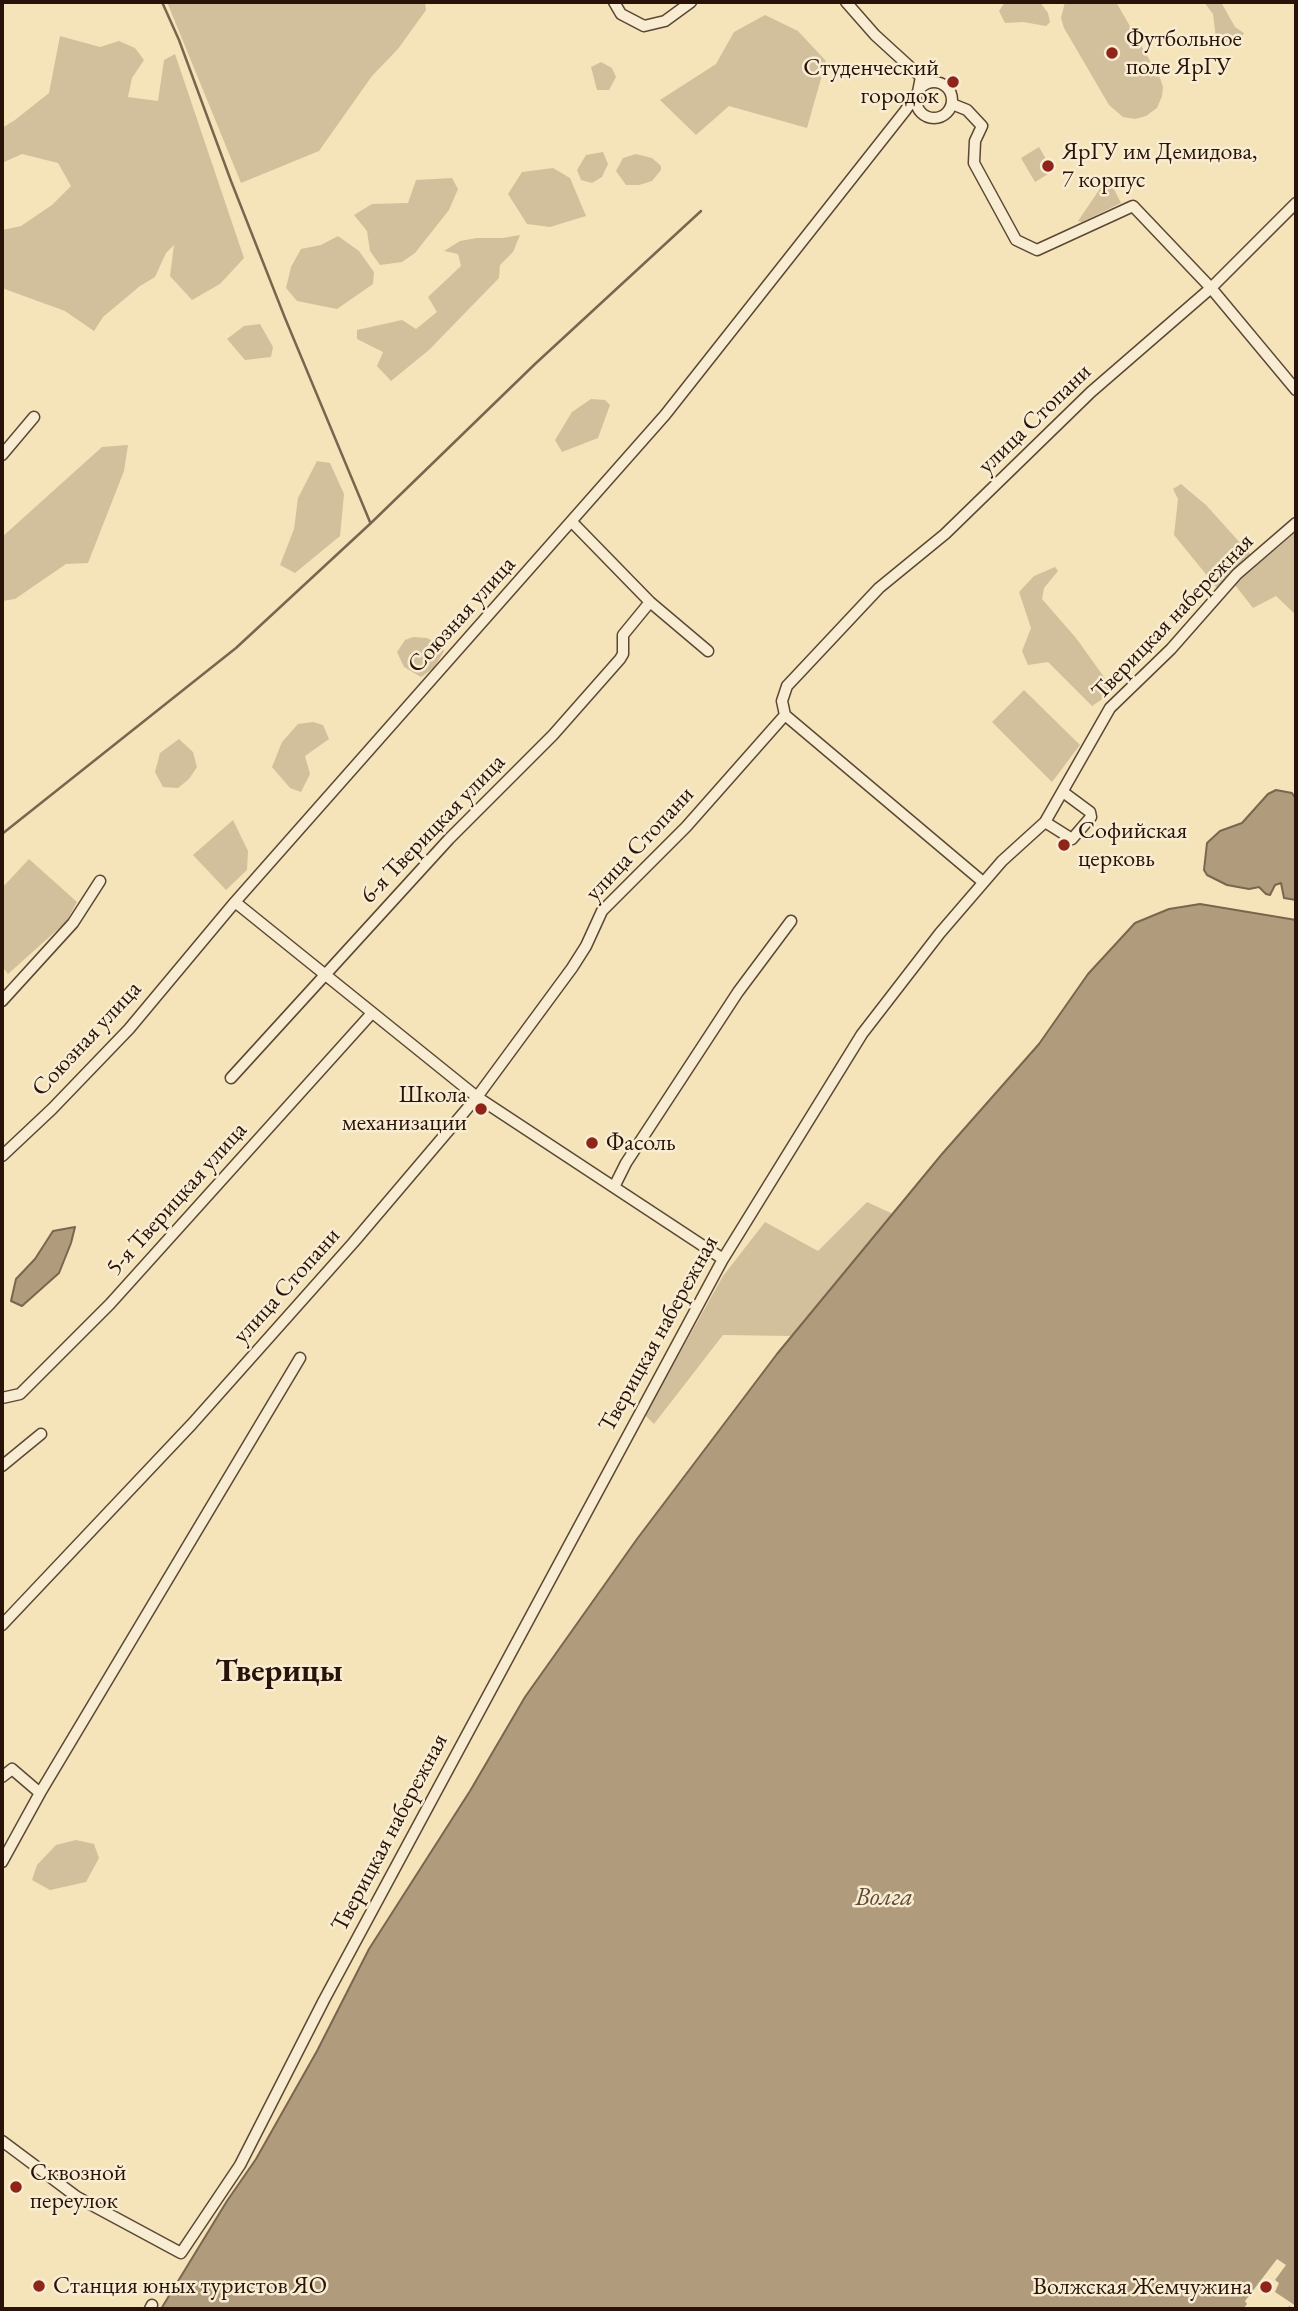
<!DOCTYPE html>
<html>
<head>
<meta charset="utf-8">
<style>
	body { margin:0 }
	#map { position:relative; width:1298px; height:2311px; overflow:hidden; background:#f5e3ba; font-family:"EB Garamond",serif }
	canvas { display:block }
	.frame { position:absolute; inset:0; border:4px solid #291308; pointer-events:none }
</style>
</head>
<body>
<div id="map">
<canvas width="1298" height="2311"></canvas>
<div class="frame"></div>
</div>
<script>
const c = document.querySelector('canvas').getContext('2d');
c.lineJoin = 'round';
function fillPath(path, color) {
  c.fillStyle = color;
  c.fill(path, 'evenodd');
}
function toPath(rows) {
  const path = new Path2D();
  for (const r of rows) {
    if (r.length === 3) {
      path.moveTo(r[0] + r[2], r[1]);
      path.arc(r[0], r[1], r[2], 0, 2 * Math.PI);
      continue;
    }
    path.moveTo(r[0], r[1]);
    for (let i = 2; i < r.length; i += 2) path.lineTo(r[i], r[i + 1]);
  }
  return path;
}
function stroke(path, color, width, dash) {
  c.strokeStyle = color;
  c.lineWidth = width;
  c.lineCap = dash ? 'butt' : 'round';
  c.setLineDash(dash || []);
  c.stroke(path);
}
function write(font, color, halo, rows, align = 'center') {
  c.font = font + ' "EB Garamond",serif';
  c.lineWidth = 5;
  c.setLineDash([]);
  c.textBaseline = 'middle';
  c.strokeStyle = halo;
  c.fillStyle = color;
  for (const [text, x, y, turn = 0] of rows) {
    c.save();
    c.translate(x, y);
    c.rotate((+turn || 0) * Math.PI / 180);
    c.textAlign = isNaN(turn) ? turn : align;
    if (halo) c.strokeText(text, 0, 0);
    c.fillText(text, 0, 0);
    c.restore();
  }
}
fillPath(toPath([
	[167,2,425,2,426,10,398,49,372,76,319,151,241,183],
	[1005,2,1040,2,1048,13,1050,22,1046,26,1023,22,1005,23,999,11],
	[1065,2,1116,2,1160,78,1163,87,1162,96,1157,108,1146,116,1135,119,1123,117,1109,105,1064,28,1061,18],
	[1204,2,1221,2,1235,27,1244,33,1237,44,1216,39,1213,14],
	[765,15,798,31,826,61,807,128,729,106,696,135,660,100,716,64,734,32],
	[60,36,100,47,119,41,135,48,144,60,132,78,128,97,158,101,164,60,175,54,244,258,220,284,192,300,170,276,174,245,166,253,155,277,140,286,103,317,94,331,65,311,2,288,2,230,21,226,52,205,71,186,58,163,22,154,2,163,2,128,15,120,49,93],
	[601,62,612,68,616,77,609,90,597,90,591,67],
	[1039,147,1053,171,1035,182,1021,158],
	[603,152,608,164,602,177,592,183,581,180,577,170,586,155],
	[636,154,652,158,661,166,661,170,652,181,639,185,626,185,616,171,623,158],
	[553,168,570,178,586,216,550,227,527,224,508,194,522,172],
	[1108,177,1121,203,1082,222,1078,221],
	[452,178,458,189,449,210,415,253,402,262,380,265,370,251,367,231,354,215,372,204,408,203,416,180],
	[520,235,513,252,500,265,499,278,429,350,391,381,377,366,383,352,357,339,357,330,402,320,416,329,437,312,428,297,461,266,458,254,444,251,460,241,477,238,503,238],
	[338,236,359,251,374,272,373,284,337,309,297,301,286,288,291,267,301,249,321,245],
	[260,324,273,347,271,357,245,360,227,339,244,326],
	[591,399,605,400,610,405,598,438,562,452,555,440,572,412],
	[128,445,124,471,88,563,66,564,15,599,2,601,2,537,102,447],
	[317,461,330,463,344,494,340,536,295,573,280,565,294,529,298,498],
	[1181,484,1206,505,1252,556,1218,589,1174,535,1178,499,1173,489],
	[1296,530,1296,615,1276,596,1253,608,1235,585],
	[1055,567,1058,571,1044,588,1042,599,1076,638,1114,691,1092,706,1048,662,1028,665,1022,651,1031,628,1019,592,1034,576],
	[413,637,427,638,441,645,444,651,434,668,421,677,404,667,397,652,405,640],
	[1024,690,1080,745,1052,782,992,722],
	[313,722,323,725,329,739,305,756,310,774,301,792,290,788,272,767,282,742,298,724],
	[179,739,193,752,197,767,189,779,178,788,163,787,155,772,160,753],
	[233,820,248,851,247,870,226,890,193,855],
	[29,859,77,902,66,922,8,974,2,966,2,888],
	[867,1202,893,1214,793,1336,723,1335,654,1424,645,1415,723,1276,765,1222,818,1251],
	[76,1840,94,1844,99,1858,86,1882,50,1890,32,1880,37,1865,56,1845]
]), '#d2c09c');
const water = toPath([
	[1276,790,1292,793,1296,799,1296,900,1284,898,1281,883,1275,885,1270,895,1266,894,1259,887,1249,889,1227,885,1207,875,1204,870,1207,843,1220,831,1242,823,1268,794,1276,790],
	[1200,904,1296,920,1296,2309,161,2309,227,2201,256,2159,317,2051,369,1949,470,1791,525,1697,637,1539,777,1354,942,1154,1039,1044,1088,974,1135,923,1169,909,1200,904],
	[75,1227,71,1243,59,1273,22,1306,11,1301,16,1279,35,1259,53,1231,75,1227]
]);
fillPath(water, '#b09c7d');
stroke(water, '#7a654e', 2);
fillPath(toPath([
	[1277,2259,1286,2265,1275,2280,1279,2283,1275,2292,1296,2306,1296,2309,1289,2306,1287,2309,1243,2309,1247,2304,1245,2301]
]), '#f5e3ba');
stroke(toPath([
	[162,2,179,40,231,181,285,318,370,522],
	[2,834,236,648,371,523,535,364,701,211]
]), '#7a654e', 2.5);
const minor = toPath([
	[614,2,621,14,644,26,665,21,691,2],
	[846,2,875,35,921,77,931,82],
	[934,100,18],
	[952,104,967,110,982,126,975,141,974,163,1016,240,1037,250,1133,206,1211,288,1296,390],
	[2,455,34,417],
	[572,522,650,602,708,651],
	[785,715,782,701,787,686,879,588,945,534,1091,392,1211,288,1296,203],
	[785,715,983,882],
	[1045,822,1072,839,1091,817,1090,812,1063,792],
	[235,902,477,1097,723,1259],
	[2,1001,73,923,100,881],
	[231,1078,449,839,553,735,620,659,623,654,623,635,650,602],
	[2,1156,52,1109,129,1029,235,902,665,415,905,111,918,92,921,77],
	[614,1187,626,1163,738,992,791,921],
	[2,1398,20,1394,110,1304,372,1013],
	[2,1466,41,1434],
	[2,1625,192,1424,353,1243,477,1097,572,968,586,946,602,911,686,827,785,715],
	[2,1777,12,1769,40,1793,2,1862],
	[40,1793,300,1358],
	[2,2141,77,2197,181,2253,240,2165,324,2000,723,1259,862,1034,940,933,1002,861,1045,822,1110,708,1171,649,1237,574,1296,523],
	[150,2309,152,2305]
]);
stroke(minor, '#5c4734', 13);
stroke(minor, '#f8edd2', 10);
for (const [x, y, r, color] of [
	[1112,53,7,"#8f2418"],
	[953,82,7,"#8f2418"],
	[1048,166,7,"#8f2418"],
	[1064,845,7,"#8f2418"],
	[481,1109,7,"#8f2418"],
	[592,1143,7,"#8f2418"],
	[16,2187,7,"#8f2418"],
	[39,2286,7,"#8f2418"],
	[1266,2287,7,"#8f2418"]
]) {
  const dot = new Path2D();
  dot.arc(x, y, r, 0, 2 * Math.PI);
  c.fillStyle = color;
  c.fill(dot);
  stroke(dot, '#f8edd2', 2.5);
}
write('24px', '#291308', '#f8edd2', [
	["Футбольное",1126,39],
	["поле ЯрГУ",1126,67],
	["Студенческий",939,68,"right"],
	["городок",939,96,"right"],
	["ЯрГУ им Демидова,",1062,152],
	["7 корпус",1062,180],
	["Софийская",1078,831],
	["церковь",1078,859],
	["Школа",467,1095,"right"],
	["механизации",467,1123,"right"],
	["Фасоль",606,1143],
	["Сквозной",30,2173],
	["переулок",30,2201],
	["Станция юных туристов ЯО",53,2286],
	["Волжская Жемчужина",1252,2287,"right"]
], 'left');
write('24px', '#291308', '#f8edd2', [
	["улица Стопани",1035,419,-44],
	["Союзная улица",462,615,-48],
	["Тверицкая набережная",1173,617,-46],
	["6-я Тверицкая улица",433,829,-46],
	["улица Стопани",640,844,-47],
	["Союзная улица",87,1039,-47],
	["5-я Тверицкая улица",177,1199,-48],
	["улица Стопани",287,1286,-48],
	["Тверицкая набережная",659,1334,-61],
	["Тверицкая набережная",390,1833,-62]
]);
write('italic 26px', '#5f4a37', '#f8edd2', [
	["Волга",884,1898]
]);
write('bold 32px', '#291308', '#f8edd2', [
	["Тверицы",279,1672]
]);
</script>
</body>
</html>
